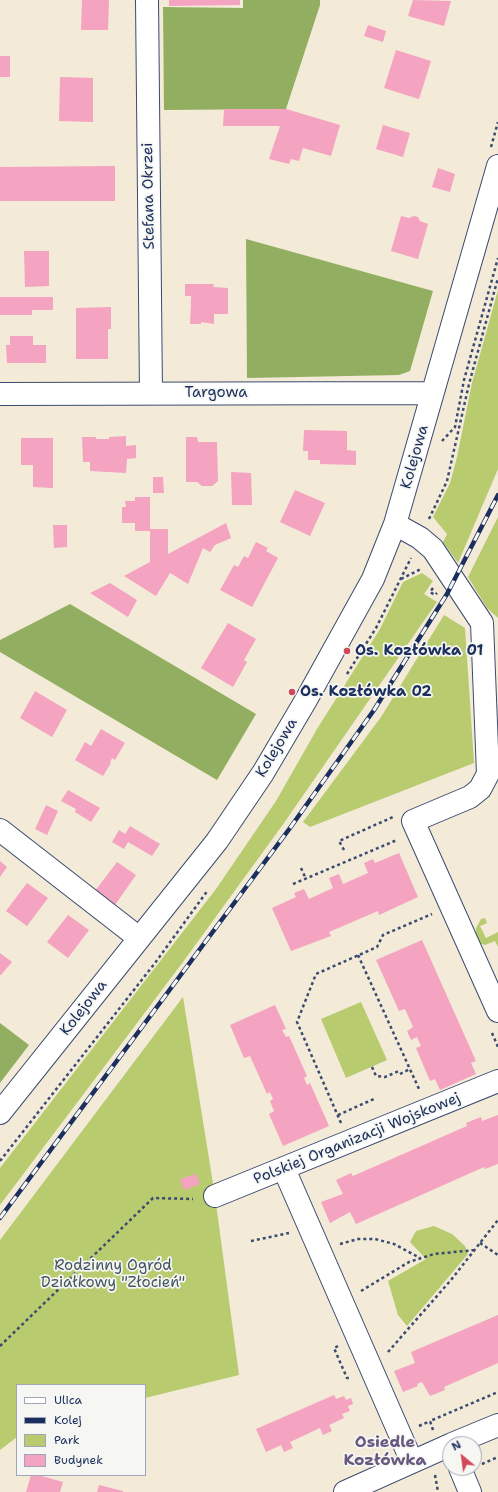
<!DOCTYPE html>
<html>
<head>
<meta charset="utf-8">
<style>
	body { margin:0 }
	#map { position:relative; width:498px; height:1492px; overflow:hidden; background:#f3ead8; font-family:"Shantell Sans",sans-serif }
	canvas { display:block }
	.legend { position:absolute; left:16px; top:1384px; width:130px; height:92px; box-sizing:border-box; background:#f6f6f2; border:1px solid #9ea6b7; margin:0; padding:5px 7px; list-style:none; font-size:12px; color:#1b2f5e }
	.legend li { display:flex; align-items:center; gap:8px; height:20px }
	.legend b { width:20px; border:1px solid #9ea6b7 }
	.north { position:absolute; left:442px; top:1436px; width:40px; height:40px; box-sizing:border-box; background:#f6f6f2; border:1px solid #9ea6b7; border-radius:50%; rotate:331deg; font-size:11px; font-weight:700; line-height:16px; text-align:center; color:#1b2f5e }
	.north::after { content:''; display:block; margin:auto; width:14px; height:18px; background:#d1495b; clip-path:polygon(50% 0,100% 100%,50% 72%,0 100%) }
</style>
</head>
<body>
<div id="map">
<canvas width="498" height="1492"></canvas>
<ul class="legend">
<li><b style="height:5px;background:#fff"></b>Ulica</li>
<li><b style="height:5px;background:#1b2f5e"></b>Kolej</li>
<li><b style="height:11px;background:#b8cb6e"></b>Park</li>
<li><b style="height:11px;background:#f4a3c0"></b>Budynek</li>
</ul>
<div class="north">N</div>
</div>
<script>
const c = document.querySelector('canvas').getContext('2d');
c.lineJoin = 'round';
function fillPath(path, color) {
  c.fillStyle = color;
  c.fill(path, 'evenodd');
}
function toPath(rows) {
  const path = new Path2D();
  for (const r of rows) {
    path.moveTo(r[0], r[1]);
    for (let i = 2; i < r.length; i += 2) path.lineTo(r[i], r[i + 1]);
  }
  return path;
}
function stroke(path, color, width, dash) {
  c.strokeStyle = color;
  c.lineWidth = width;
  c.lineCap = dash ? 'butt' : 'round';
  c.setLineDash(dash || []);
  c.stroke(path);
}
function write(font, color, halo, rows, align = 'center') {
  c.font = font + ' "Shantell Sans",sans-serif';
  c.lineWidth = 3.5;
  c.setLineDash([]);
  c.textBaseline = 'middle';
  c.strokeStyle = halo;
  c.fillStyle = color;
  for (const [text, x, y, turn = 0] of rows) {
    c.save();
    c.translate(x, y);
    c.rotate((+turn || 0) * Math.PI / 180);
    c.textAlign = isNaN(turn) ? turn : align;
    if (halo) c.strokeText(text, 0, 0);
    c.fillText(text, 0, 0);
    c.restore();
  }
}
fillPath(toPath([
	[498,290,498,469,458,563,443,542,447,534,433,517,450,483,457,457,472,383],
	[498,517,498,618,487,608,468,577],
	[422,573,433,581,424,594,437,602,284,823,183,962,0,1205,0,1168,216,889,276,801,317,729,380,629,403,582],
	[444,615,465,628,474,763,310,827,303,822,381,717],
	[485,918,487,923,480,926,486,938,498,932,498,947,495,941,485,945,479,943,476,936,476,928,481,919],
	[183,997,215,1196,239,1375,145,1398,145,1385,17,1385,17,1437,0,1450,0,1240],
	[361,1002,387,1060,346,1078,321,1019],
	[434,1226,452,1234,465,1246,468,1254,407,1326,398,1315,388,1281,426,1259,410,1242,416,1231]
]), '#b8cb6e');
fillPath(toPath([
	[243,0,320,0,320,5,286,109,164,110,163,7,243,8],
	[246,239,433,291,410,371,399,375,247,378],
	[70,604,256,714,217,780,0,652,0,640],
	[0,1023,29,1045,0,1083]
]), '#92af61');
fillPath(toPath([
	[82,0,109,0,108,30,81,30],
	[169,0,240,0,240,5,169,6],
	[413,0,451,1,444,26,408,16],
	[368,25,386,31,383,42,364,36],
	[396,50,431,61,419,99,384,88],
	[0,56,10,56,10,77,0,77],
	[60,77,93,78,93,122,59,121],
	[224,109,286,109,340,125,331,156,303,148,299,161,291,159,289,164,269,159,280,126,223,126],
	[383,125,410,133,403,157,376,149],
	[115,166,115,201,0,201,0,167],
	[438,168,455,174,450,192,432,187],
	[401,216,409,218,414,216,418,217,420,221,428,224,418,259,391,251],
	[24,251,49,251,49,286,25,287],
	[185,284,214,284,213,287,228,288,228,314,214,314,214,324,201,322,201,324,190,324,191,303,189,301,191,302,191,296,185,296],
	[0,297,53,297,53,310,32,310,32,315,0,315],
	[111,307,111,329,108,329,108,359,76,359,76,308],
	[10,336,33,336,33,345,46,345,46,363,7,363,6,345,10,345],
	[304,430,347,431,347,450,356,451,356,465,320,464,320,460,308,460,308,451,303,451],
	[126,436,126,446,136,445,136,458,127,459,126,473,90,471,90,462,83,462,82,437,96,437,96,439,109,439,109,437],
	[186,437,197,437,198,442,217,442,218,481,212,486,202,486,197,482,186,482],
	[21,438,53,438,53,488,33,487,33,465,21,465],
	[231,472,251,473,252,505,232,505],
	[153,477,163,477,164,493,153,493],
	[295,490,325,503,310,536,280,522],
	[135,497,150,497,150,529,168,529,168,554,226,523,231,538,215,545,210,552,203,548,188,584,170,573,156,596,124,576,150,562,150,531,135,531,135,523,122,523,122,507,126,507,125,501,135,501],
	[53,525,67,525,67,547,54,548],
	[256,542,268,548,266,551,278,558,252,607,220,590,234,565,238,567,244,556,248,558],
	[110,583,137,600,128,617,90,593],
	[228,623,256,639,244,660,247,662,233,687,201,668],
	[35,691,67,710,52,737,20,718],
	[101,729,125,743,115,760,112,758,110,763,111,763,103,776,75,760,85,742,91,746],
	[68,790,100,808,91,822,75,812,76,809,61,801],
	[46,805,58,811,47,835,35,829],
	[130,826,160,844,152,856,128,842,124,849,112,842,119,830,125,834],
	[399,853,418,897,379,915,378,911,329,932,331,936,291,951,272,908,296,897,294,893,304,889,309,899,333,888,329,878,339,874,343,884,368,873,364,863,373,859,375,863],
	[0,861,7,867,0,877],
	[117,862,136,875,115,905,95,891],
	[27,883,48,898,27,926,6,911],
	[68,915,89,930,68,958,47,942],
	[422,940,476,1061,471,1063,476,1074,440,1090,435,1079,430,1081,416,1048,421,1046,417,1037,411,1040,407,1031,413,1027,405,1009,399,1011,376,960],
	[0,953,12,962,1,975,0,975],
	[275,1005,286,1029,282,1030,286,1037,289,1036,307,1076,304,1078,307,1085,310,1083,329,1126,283,1146,269,1114,274,1111,270,1101,273,1099,270,1092,267,1094,250,1056,244,1058,230,1025],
	[498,1115,498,1164,485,1169,484,1167,356,1224,350,1212,330,1223,321,1202,343,1194,336,1180,351,1173,353,1176,467,1126,466,1123,481,1117,482,1121],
	[196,1174,200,1184,184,1190,180,1179],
	[498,1315,498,1363,444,1387,445,1390,430,1396,422,1382,417,1384,418,1386,403,1392,394,1371,415,1363,411,1352],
	[334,1395,336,1399,344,1396,346,1400,351,1398,353,1404,348,1406,350,1411,342,1414,344,1418,329,1425,332,1431,323,1435,320,1428,290,1442,293,1448,284,1452,281,1445,266,1452,256,1429],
	[31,1475,38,1475,63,1482,60,1492,26,1492],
	[99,1485,123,1491,123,1492,97,1492]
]), '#f4a3c0');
const minor = toPath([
	[147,0,151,393],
	[0,394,432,393],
	[395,524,420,538,433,549,482,623,488,774,480,789,470,797,413,821,498,1011],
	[0,830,139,938],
	[0,1113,217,841,263,773,306,700,373,579,395,524,498,166],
	[284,1169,412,1462],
	[215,1196,498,1081],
	[452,1444,498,1425],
	[460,1468,470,1492],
	[345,1492,450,1445]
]);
stroke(minor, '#3b4b70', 24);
stroke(toPath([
	[491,147,498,122],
	[442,441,455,427,464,380,498,258],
	[429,519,447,481,469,384,498,278],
	[401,579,421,569],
	[433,588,430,592,435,595,437,593],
	[347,674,376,628,411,558],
	[344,850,339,841,393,817],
	[301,868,306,879],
	[293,884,397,840],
	[358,955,419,1089],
	[492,1033,498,1047],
	[372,1067,376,1076,385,1077,399,1071],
	[400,1074,410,1069],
	[338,1115,376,1098],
	[341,1123,297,1022,316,974,377,947,383,935,432,914],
	[0,1161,155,963,208,890],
	[251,1241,289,1233],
	[480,1243,498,1255],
	[340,1244,358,1239,375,1239,394,1244,420,1258],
	[361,1291,409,1262,434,1254,475,1250],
	[0,1346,153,1198,193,1199],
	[338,1346,334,1348,347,1378,351,1378],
	[388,1352,451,1280,498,1220],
	[419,1426,430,1421],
	[433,1430,430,1421,498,1392],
	[482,1464,498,1457],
	[435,1475,438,1492]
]), '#3b4b70', 2.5, [3, 3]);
stroke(minor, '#fff', 22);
const rail = toPath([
	[0,1218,290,828,374,710,447,594,498,495]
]);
stroke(rail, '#1b2f5e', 4.5);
stroke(rail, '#f6f6f2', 3, [9]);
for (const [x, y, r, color] of [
	[347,651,4,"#d1495b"],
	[292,692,4,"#d1495b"]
]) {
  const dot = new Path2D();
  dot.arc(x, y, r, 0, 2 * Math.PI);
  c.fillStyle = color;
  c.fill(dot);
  stroke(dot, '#f6f6f2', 1.5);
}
write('15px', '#1b2f5e', '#f6f6f2', [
	["Stefana Okrzei",149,196,-91],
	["Targowa",216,393],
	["Kolejowa",415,457,-74],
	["Kolejowa",277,748,-59],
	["Kolejowa",84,1008,-52],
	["Polskiej Organizacji Wojskowej",357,1139,-22]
]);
write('bold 15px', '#1b2f5e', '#f6f6f2', [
	["Os. Kozłówka 01",355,651],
	["Os. Kozłówka 02",300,692]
], 'left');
write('15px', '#425662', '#f6f6f2', [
	["Rodzinny Ogród",113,1266],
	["Działkowy \"Złocień\"",113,1283]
]);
write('bold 16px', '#675880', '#f6f6f2', [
	["Osiedle",385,1443],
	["Kozłówka",385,1461]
]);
</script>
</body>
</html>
